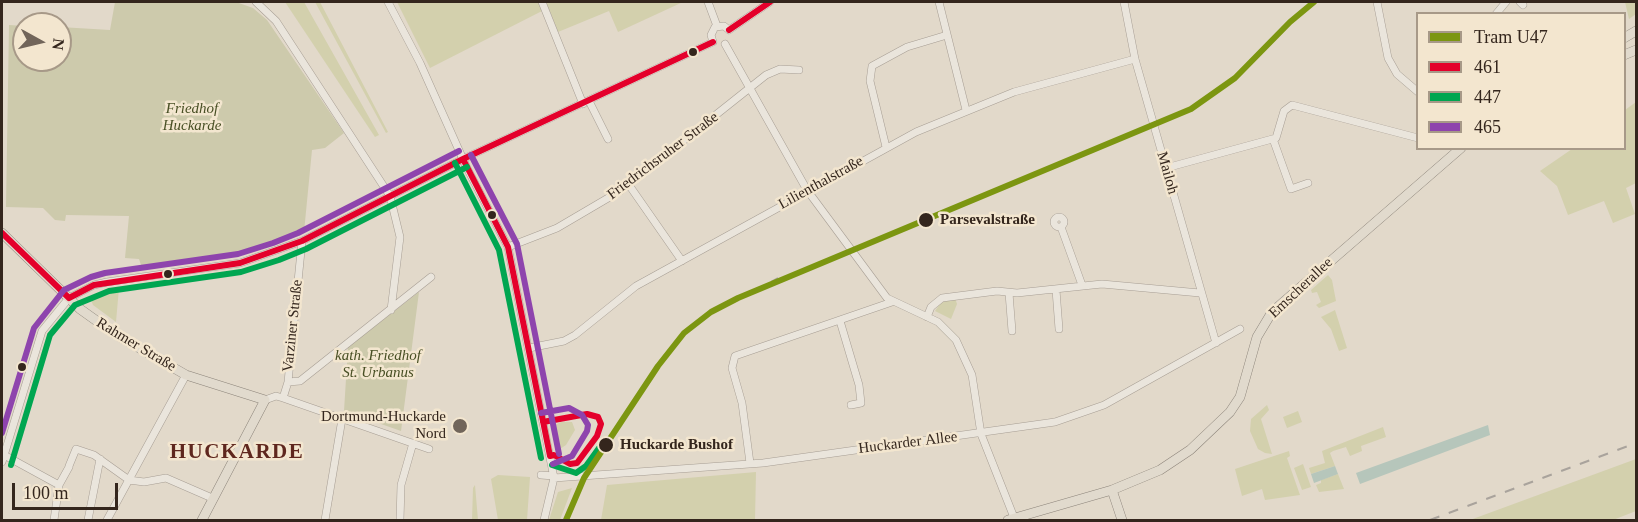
<!DOCTYPE html>
<html>
<head>
<meta charset="utf-8">
<style>
	body { margin:0 }
	#map { position:relative; width:1638px; height:522px; overflow:hidden; background:#e2d9ca; font-family:Georgia,serif }
	canvas { display:block }
	.frame { position:absolute; inset:0; border:3px solid #34261d; pointer-events:none }
	.legend { position:absolute; left:1416px; top:12px; width:210px; height:138px; box-sizing:border-box; background:#f3e6cf; border:2px solid #a79988; margin:0; padding:8px 10px; list-style:none; font-size:18px; color:#34261d }
	.legend li { display:flex; align-items:center; gap:12px; height:30px }
	.legend b { width:30px; border:2px solid #a79988 }
	.north { position:absolute; left:12px; top:12px; width:60px; height:60px; box-sizing:border-box; background:#f3e6cf; border:2px solid #a79988; border-radius:50%; rotate:98deg; font-size:16px; font-weight:700; line-height:24px; text-align:center; color:#34261d }
	.north::after { content:''; display:block; margin:auto; width:21px; height:27px; background:#71655a; clip-path:polygon(50% 0,100% 100%,50% 72%,0 100%) }
	.scale { position:absolute; left:12px; top:483px; width:106px; height:27px; box-sizing:border-box; border:3px solid #34261d; border-top:0; padding-left:8px; font-size:18px; line-height:21px; white-space:nowrap; color:#34261d; -webkit-text-stroke:4px #f3e6cf; paint-order:stroke }
</style>
</head>
<body>
<div id="map">
<canvas width="1638" height="522"></canvas>
<div class="frame"></div>
<ul class="legend">
<li><b style="height:8px;background:#7c9611"></b>Tram U47</li>
<li><b style="height:8px;background:#e4002b"></b>461</li>
<li><b style="height:8px;background:#00a651"></b>447</li>
<li><b style="height:8px;background:#8e44ad"></b>465</li>
</ul>
<div class="north">N</div>
<div class="scale">100 m</div>
</div>
<script>
const c = document.querySelector('canvas').getContext('2d');
c.lineJoin = 'round';
function fillPath(path, color) {
  c.fillStyle = color;
  c.fill(path, 'evenodd');
}
function toPath(rows) {
  const path = new Path2D();
  for (const r of rows) {
    if (r.length === 3) {
      path.moveTo(r[0] + r[2], r[1]);
      path.arc(r[0], r[1], r[2], 0, 2 * Math.PI);
      continue;
    }
    path.moveTo(r[0], r[1]);
    for (let i = 2; i < r.length; i += 2) path.lineTo(r[i], r[i + 1]);
  }
  return path;
}
function stroke(path, color, width, dash) {
  c.strokeStyle = color;
  c.lineWidth = width;
  c.lineCap = dash ? 'butt' : 'round';
  c.setLineDash(dash || []);
  c.stroke(path);
}
function write(font, color, halo, rows, align = 'center') {
  c.font = font + ' Georgia,serif';
  c.lineWidth = 5;
  c.setLineDash([]);
  c.textBaseline = 'middle';
  c.strokeStyle = halo;
  c.fillStyle = color;
  for (const [text, x, y, turn = 0] of rows) {
    c.save();
    c.translate(x, y);
    c.rotate((+turn || 0) * Math.PI / 180);
    c.textAlign = isNaN(turn) ? turn : align;
    if (halo) c.strokeText(text, 0, 0);
    c.fillText(text, 0, 0);
    c.restore();
  }
}
fillPath(toPath([
	[285,2,304,2,379,135,375,137],
	[315,2,320,2,388,132,386,133],
	[397,2,539,2,542,11,430,68],
	[546,2,683,2,618,32,609,11,558,32],
	[1625,2,1636,2,1636,14,1629,19],
	[1636,102,1636,183,1626,188,1635,214,1613,223,1604,201,1568,215,1557,186,1540,171,1572,149,1624,148,1625,110],
	[1328,275,1332,280,1336,301,1319,308,1316,305,1321,302,1317,292,1312,293,1311,290],
	[119,288,116,322,93,305,91,300,100,293],
	[955,298,957,304,951,319,935,311,942,301],
	[1335,310,1347,348,1339,351,1331,329,1321,317],
	[1267,405,1269,410,1261,419,1272,454,1265,453,1258,449,1250,431,1251,419],
	[1298,411,1302,422,1287,428,1283,417],
	[561,422,572,422,575,430,566,445,560,449,557,449,553,426],
	[1383,427,1386,437,1361,446,1362,451,1350,456,1346,447,1333,451,1330,453,1335,466,1311,474,1309,468,1325,463,1322,451],
	[1289,451,1290,456,1287,458,1300,495,1265,500,1262,489,1242,496,1235,469],
	[1636,459,1636,511,1613,520,1470,520],
	[1303,464,1311,487,1302,490,1294,468],
	[756,472,755,520,601,520,607,485],
	[1338,474,1344,489,1319,492,1316,485,1321,483,1321,480],
	[498,475,530,477,527,520,498,520,491,479],
	[475,485,478,520,472,520,473,488],
	[572,488,560,520,549,520,558,492]
]), '#d3d0ad');
fillPath(toPath([
	[115,2,236,2,253,8,267,20,344,133,325,148,312,150,304,232,246,252,148,268,142,268,139,259,125,258,129,216,66,215,65,221,55,220,43,208,6,207,9,25,24,26,24,60,60,60,60,27,110,30],
	[419,292,401,431,344,411,348,347]
]), '#cdcaac');
fillPath(toPath([
	[1488,425,1490,435,1360,484,1356,473],
	[1335,466,1338,474,1314,483,1311,474]
]), '#b6c6bb');
const minor = toPath([
	[256,2,276,21,390,196,400,237,391,310],
	[388,2,420,63,466,166,508,247,554,478,544,520],
	[542,2,583,104],
	[708,2,717,26],
	[939,2,966,110],
	[1124,2,1135,59,1216,343],
	[1377,2,1388,58,1397,74,1418,92],
	[1520,2,1523,5],
	[1496,14,1506,2],
	[729,30,770,2],
	[713,42,711,35,715,27,724,26,729,30],
	[725,44,807,190,887,298,938,322,956,340,972,375,981,434,1015,520],
	[589,101,608,139],
	[1273,139,1291,189,1308,183],
	[886,147,870,81,872,66,907,47,947,35],
	[1166,168,1276,138,1284,111,1292,105,1418,138],
	[629,185,682,261],
	[1059,222,5],
	[1061,227,1082,285],
	[508,247,557,228,620,191,766,75,780,69,799,70],
	[1056,290,1059,329],
	[1009,293,1012,331],
	[927,317,931,307,942,298,997,291,1017,293,1102,284,1200,293],
	[840,321,859,385,861,403,851,405],
	[529,348,564,341,575,335,636,286,916,132,1014,92,1135,59],
	[288,382,300,381,431,277],
	[283,398,288,382,302,241],
	[265,400,276,396,283,398,429,449],
	[4,455,59,485],
	[2,462,42,331,69,298,94,285,107,282,240,263,302,241,463,159,713,42],
	[750,463,742,403,732,368,735,356,892,302],
	[69,466,76,449,94,455,129,480,144,482,166,478,212,498],
	[541,475,554,476],
	[554,478,763,463,1055,422,1104,405,1240,329],
	[54,520,59,485,69,467],
	[88,520,100,459],
	[107,520,186,375],
	[325,520,342,419],
	[400,520,401,485,413,443]
]);
const major = toPath([
	[1624,38,1636,31],
	[1624,55,1636,50],
	[2,233,80,309,115,334,186,375,265,400,202,520],
	[1112,490,1122,520],
	[1008,520,1112,490,1160,470,1190,450,1230,412,1240,397,1257,337,1272,312,1461,148]
]);
stroke(minor, '#a79e94', 8);
stroke(major, '#8c847a', 10);
stroke(minor, '#eae5dc', 7);
stroke(major, '#e1dacd', 9);
stroke(toPath([
	[754,292,778,278],
	[1430,520,1636,443]
]), '#a9a39c', 2, [10, 10]);
stroke(toPath([
	[729,30,770,2],
	[463,159,508,247,550,456],
	[2,233,69,298],
	[69,298,94,285,240,263,302,241,463,159,713,42],
	[543,422,587,414,598,417,601,424,597,436,577,463,570,464,554,455,550,456]
]), '#e4002b', 6);
stroke(toPath([
	[455,163,499,250,541,458],
	[11,465,50,335,75,305,109,291,241,272,279,260,306,249,467,167],
	[552,465,576,473,586,466,599,448]
]), '#00a651', 6);
stroke(toPath([
	[471,155,517,244,559,454],
	[541,413,569,408,582,415,588,425,587,431,572,456,553,464],
	[2,433,34,328,64,290,91,277,105,273,238,254,273,243,298,233,459,151]
]), '#8e44ad', 6);
stroke(toPath([
	[566,520,584,478,658,366,684,333,711,312,738,298,1191,109,1235,78,1290,22,1314,2]
]), '#7c9611', 6);
for (const [x, y, r, color] of [
	[693,52,5,"#34261d"],
	[492,215,5,"#34261d"],
	[926,220,8,"#34261d"],
	[168,274,5,"#34261d"],
	[22,367,5,"#34261d"],
	[460,426,8,"#71655a"],
	[606,445,8,"#34261d"]
]) {
  const dot = new Path2D();
  dot.arc(x, y, r, 0, 2 * Math.PI);
  c.fillStyle = color;
  c.fill(dot);
  stroke(dot, '#f3e6cf', 2);
}
write('italic 15px', '#484f24', '#f3e6cf', [
	["Friedhof",192,109],
	["Huckarde",192,126],
	["kath. Friedhof",378,356],
	["St. Urbanus",378,373]
]);
write('15px', '#34261d', '#f3e6cf', [
	["Friedrichsruher Straße",663,156,-37],
	["Mailoh",1167,173,74],
	["Lilienthalstraße",821,183,-29],
	["Emscherallee",1301,288,-43],
	["Varziner Straße",293,326,-84],
	["Rahmer Straße",136,345,31],
	["Huckarder Allee",908,443,-7]
]);
write('bold 15px', '#34261d', '#f3e6cf', [
	["Parsevalstraße",940,220],
	["Huckarde Bushof",620,445]
], 'left');
write('15px', '#34261d', '#f3e6cf', [
	["Dortmund-Huckarde",446,417],
	["Nord",446,434]
], 'right');
c.letterSpacing = '1.5px';
write('bold 21px', '#5f271e', '#f3e6cf', [
	["HUCKARDE",237,453]
]);
c.letterSpacing = '0px';
</script>
</body>
</html>
